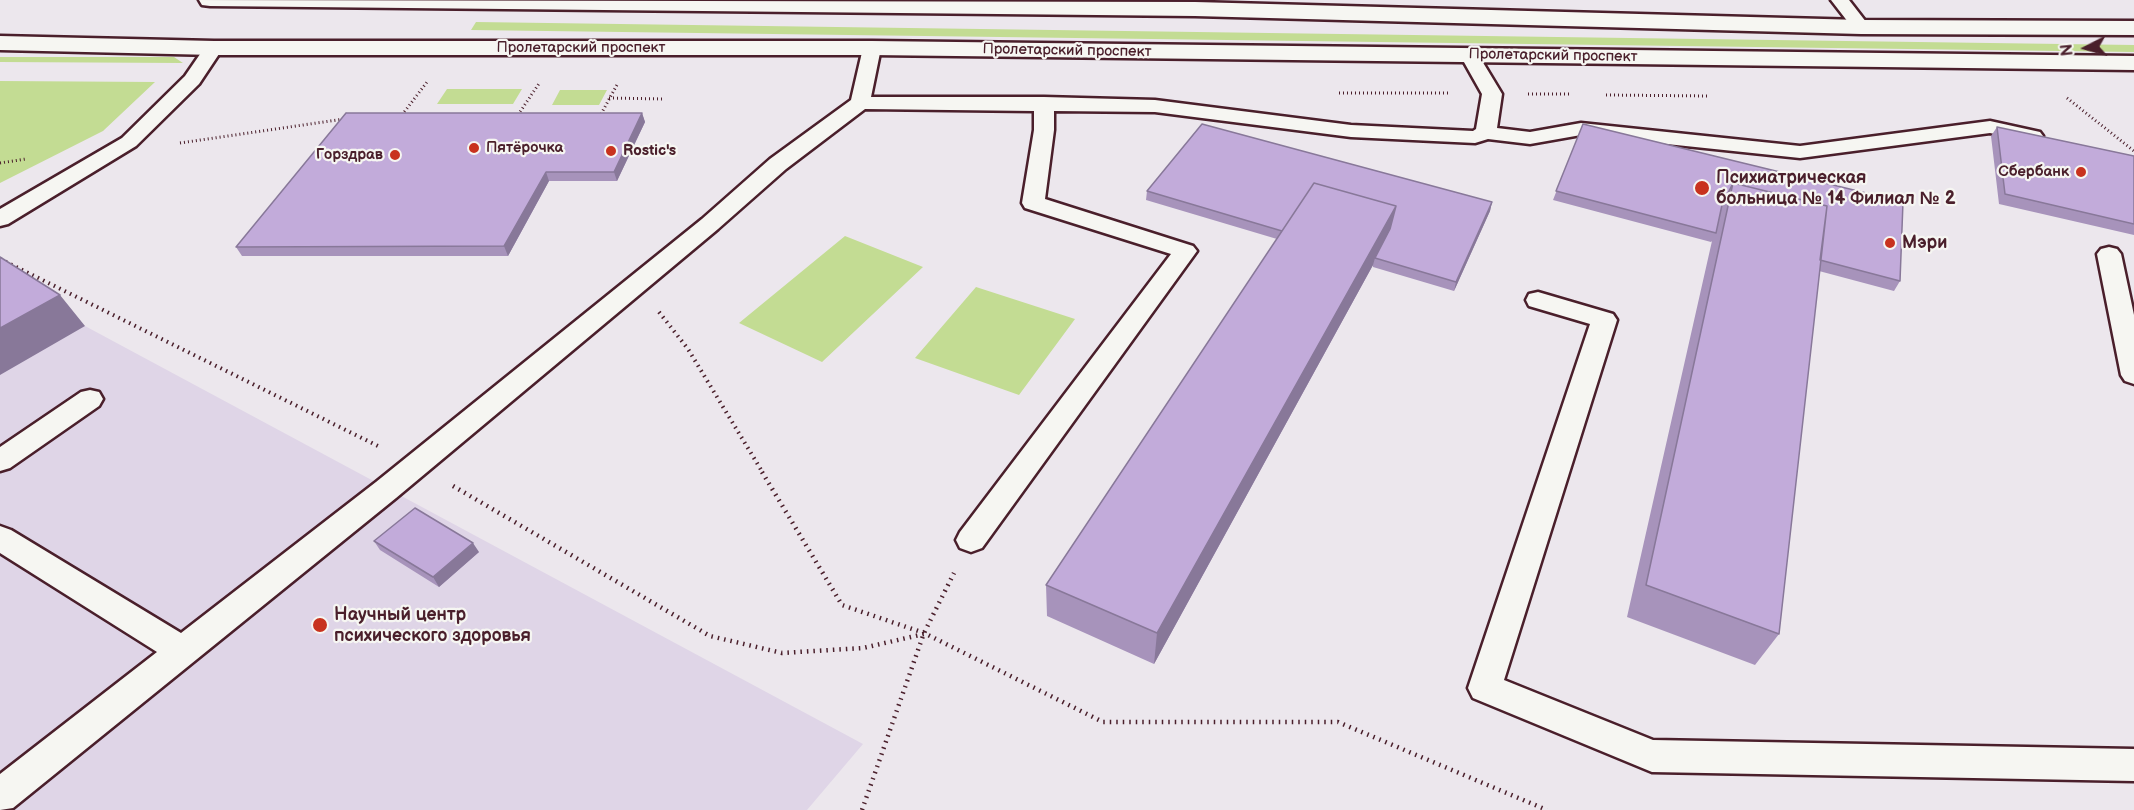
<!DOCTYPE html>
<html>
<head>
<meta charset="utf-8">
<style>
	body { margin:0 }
	#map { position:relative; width:2134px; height:810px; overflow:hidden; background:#ece7ed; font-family:"Balsamiq Sans",sans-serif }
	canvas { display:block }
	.north { position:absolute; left:2056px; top:18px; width:60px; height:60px; -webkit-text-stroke:4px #f6f6f2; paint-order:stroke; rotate:264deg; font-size:16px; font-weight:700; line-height:24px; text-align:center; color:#4a1f2b }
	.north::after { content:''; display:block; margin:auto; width:21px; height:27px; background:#4a1f2b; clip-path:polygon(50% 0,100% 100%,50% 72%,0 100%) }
</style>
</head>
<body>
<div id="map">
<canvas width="2134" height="810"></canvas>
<div class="north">N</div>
</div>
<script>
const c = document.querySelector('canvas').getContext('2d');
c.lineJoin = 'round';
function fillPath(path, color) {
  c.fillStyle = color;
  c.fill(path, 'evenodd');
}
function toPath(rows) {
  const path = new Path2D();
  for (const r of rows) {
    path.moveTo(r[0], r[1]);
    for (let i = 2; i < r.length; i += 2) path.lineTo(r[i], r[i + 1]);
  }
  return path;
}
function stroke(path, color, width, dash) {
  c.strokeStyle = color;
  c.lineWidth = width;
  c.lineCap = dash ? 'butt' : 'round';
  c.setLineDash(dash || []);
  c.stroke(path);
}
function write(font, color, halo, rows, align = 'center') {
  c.font = font + ' "Balsamiq Sans",sans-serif';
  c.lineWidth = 4.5;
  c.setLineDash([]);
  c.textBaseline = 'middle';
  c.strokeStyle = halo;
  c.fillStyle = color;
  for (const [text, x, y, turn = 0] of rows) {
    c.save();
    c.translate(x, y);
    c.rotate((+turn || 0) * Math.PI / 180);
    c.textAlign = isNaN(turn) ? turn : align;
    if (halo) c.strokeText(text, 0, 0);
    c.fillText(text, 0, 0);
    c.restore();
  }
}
fillPath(toPath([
	[0,266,85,326,863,744,807,810,0,810]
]), '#dfd5e7');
fillPath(toPath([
	[476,22,2134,45,2134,52,471,30],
	[0,57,174,57,183,63,0,62],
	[0,81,155,82,103,131,0,183],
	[447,89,522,89,513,104,437,104],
	[560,90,607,90,599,105,552,105],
	[845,236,923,267,822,362,739,323],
	[976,287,1075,319,1019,395,915,358]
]), '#c3dc93');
const lane = toPath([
	[1831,0,1849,0,1870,27,1867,31,1855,31,1831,0],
	[214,42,221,44,223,48,199,84,136,146,8,224,0,226,0,209,122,138,185,76,207,44,214,42],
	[872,42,879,44,881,48,871,97,1044,97,1155,100,1351,125,1473,131,1476,129,1482,94,1460,55,1462,51,1469,49,1476,51,1502,94,1497,128,1530,132,1581,123,1800,146,1990,121,2040,132,2043,136,2040,140,2033,142,1990,133,1800,158,1581,135,1530,144,1488,139,1475,143,1351,137,1155,112,1054,111,1054,130,1045,199,1193,246,1197,251,982,548,971,552,960,548,956,540,960,532,1171,254,1025,208,1022,203,1034,130,1034,111,865,109,786,169,718,229,396,498,13,808,0,810,0,774,157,652,0,553,0,526,11,530,181,633,376,482,702,219,770,159,851,100,863,48,865,44,872,42],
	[2109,247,2117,249,2121,254,2134,315,2134,384,2125,381,2121,375,2097,254,2101,249,2109,247],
	[1538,292,1613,314,1617,320,1504,680,1653,740,2134,749,2134,781,1652,772,1473,698,1468,688,1590,324,1529,306,1526,300,1529,294,1538,292],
	[90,390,99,392,103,399,99,406,10,468,0,471,0,447,81,392,90,390]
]);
const primary = toPath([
	[199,0,1195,2,1861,20,2134,21,2134,35,1861,34,1195,16,210,6,202,5,199,0],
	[0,36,214,41,872,41,2134,56,2134,70,872,55,214,55,0,50,0,36]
]);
stroke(lane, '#4a1f2b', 5);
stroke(primary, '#4a1f2b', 5);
stroke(toPath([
	[1339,93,1449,93],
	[1528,94,1569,94],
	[1606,95,1710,96],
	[609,98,664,99],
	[2067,98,2134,151],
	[601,114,618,83],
	[402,115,427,82],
	[518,115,540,82],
	[180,143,344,119],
	[0,163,26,159]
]), '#4a1f2b', 3, [1, 3]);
stroke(toPath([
	[0,259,378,446],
	[659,312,688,349,763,473]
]), '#4a1f2b', 4, [1.5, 4.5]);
stroke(toPath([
	[762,472,842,605,924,633,1103,722,1338,722,1547,810],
	[453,486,710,636,782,653,863,648,924,634],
	[862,810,924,633,954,573]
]), '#4a1f2b', 4.5, [1.5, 5]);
fillPath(lane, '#f6f6f2');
fillPath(primary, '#f6f6f2');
fillPath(toPath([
	[642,113,645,122,617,181,549,181,508,256,242,256,236,247],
	[1583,124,1903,202,1900,281,1894,291,1819,271,1779,634,1755,665,1627,617,1712,241,1711,242,1553,200],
	[1997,127,2134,156,2134,235,1999,204,1991,136],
	[1147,191,1492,202,1490,211,1454,291,1373,267,1373,265,1154,664,1047,616,1046,585,1277,239,1146,200],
	[374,541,479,552,439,587,380,550]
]), '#a793bb');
fillPath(toPath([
	[642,113,645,122,617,181,614,172],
	[546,172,549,181,508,256,504,246],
	[1492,202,1490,211,1454,291,1456,282],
	[1396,206,1388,238,1375,258,1373,265,1154,664,1157,633],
	[60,295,85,326,0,375,0,328],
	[473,543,479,552,439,587,433,577]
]), '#887899');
const building = toPath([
	[346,113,642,113,614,172,546,172,504,246,236,247,346,113],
	[1202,124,1492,202,1456,282,1375,258,1390,229,1396,206,1314,183,1282,231,1147,191,1202,124],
	[1583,124,1903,202,1900,281,1820,260,1827,206,1733,183,1722,205,1716,233,1556,191,1583,124],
	[1997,127,2134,156,2134,224,2005,194,1997,127],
	[1314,183,1396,206,1157,633,1046,585,1314,183],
	[1733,183,1827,206,1779,634,1646,585,1733,183],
	[0,257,60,295,0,328,0,257],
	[415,508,473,543,433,577,374,541,415,508]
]);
fillPath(building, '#c2abda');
stroke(building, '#887899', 1.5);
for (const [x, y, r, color] of [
	[474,148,6,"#c8321e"],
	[611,151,6,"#c8321e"],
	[395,155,6,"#c8321e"],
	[2081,172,6,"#c8321e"],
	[1702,188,8,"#c8321e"],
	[1890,243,6,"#c8321e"],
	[320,625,8,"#c8321e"]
]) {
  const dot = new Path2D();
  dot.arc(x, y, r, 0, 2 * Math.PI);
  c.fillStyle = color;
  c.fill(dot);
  stroke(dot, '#f6f6f2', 2);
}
write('15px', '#4a1f2b', '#f6f6f2', [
	["Пролетарский проспект",581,48],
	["Пролетарский проспект",1067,51,1],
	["Пролетарский проспект",1553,56,1]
]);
write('bold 15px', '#4a1f2b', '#f6f6f2', [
	["Пятёрочка",486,148],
	["Rostic's",623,151],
	["Горздрав",383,155,"right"],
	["Сбербанк",2069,172,"right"]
], 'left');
write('bold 18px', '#4a1f2b', '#f6f6f2', [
	["Психиатрическая",1716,178],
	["больница № 14 Филиал № 2",1716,199],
	["Мэри",1902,243],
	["Научный центр",334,615],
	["психического здоровья",334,636]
], 'left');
</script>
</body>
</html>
